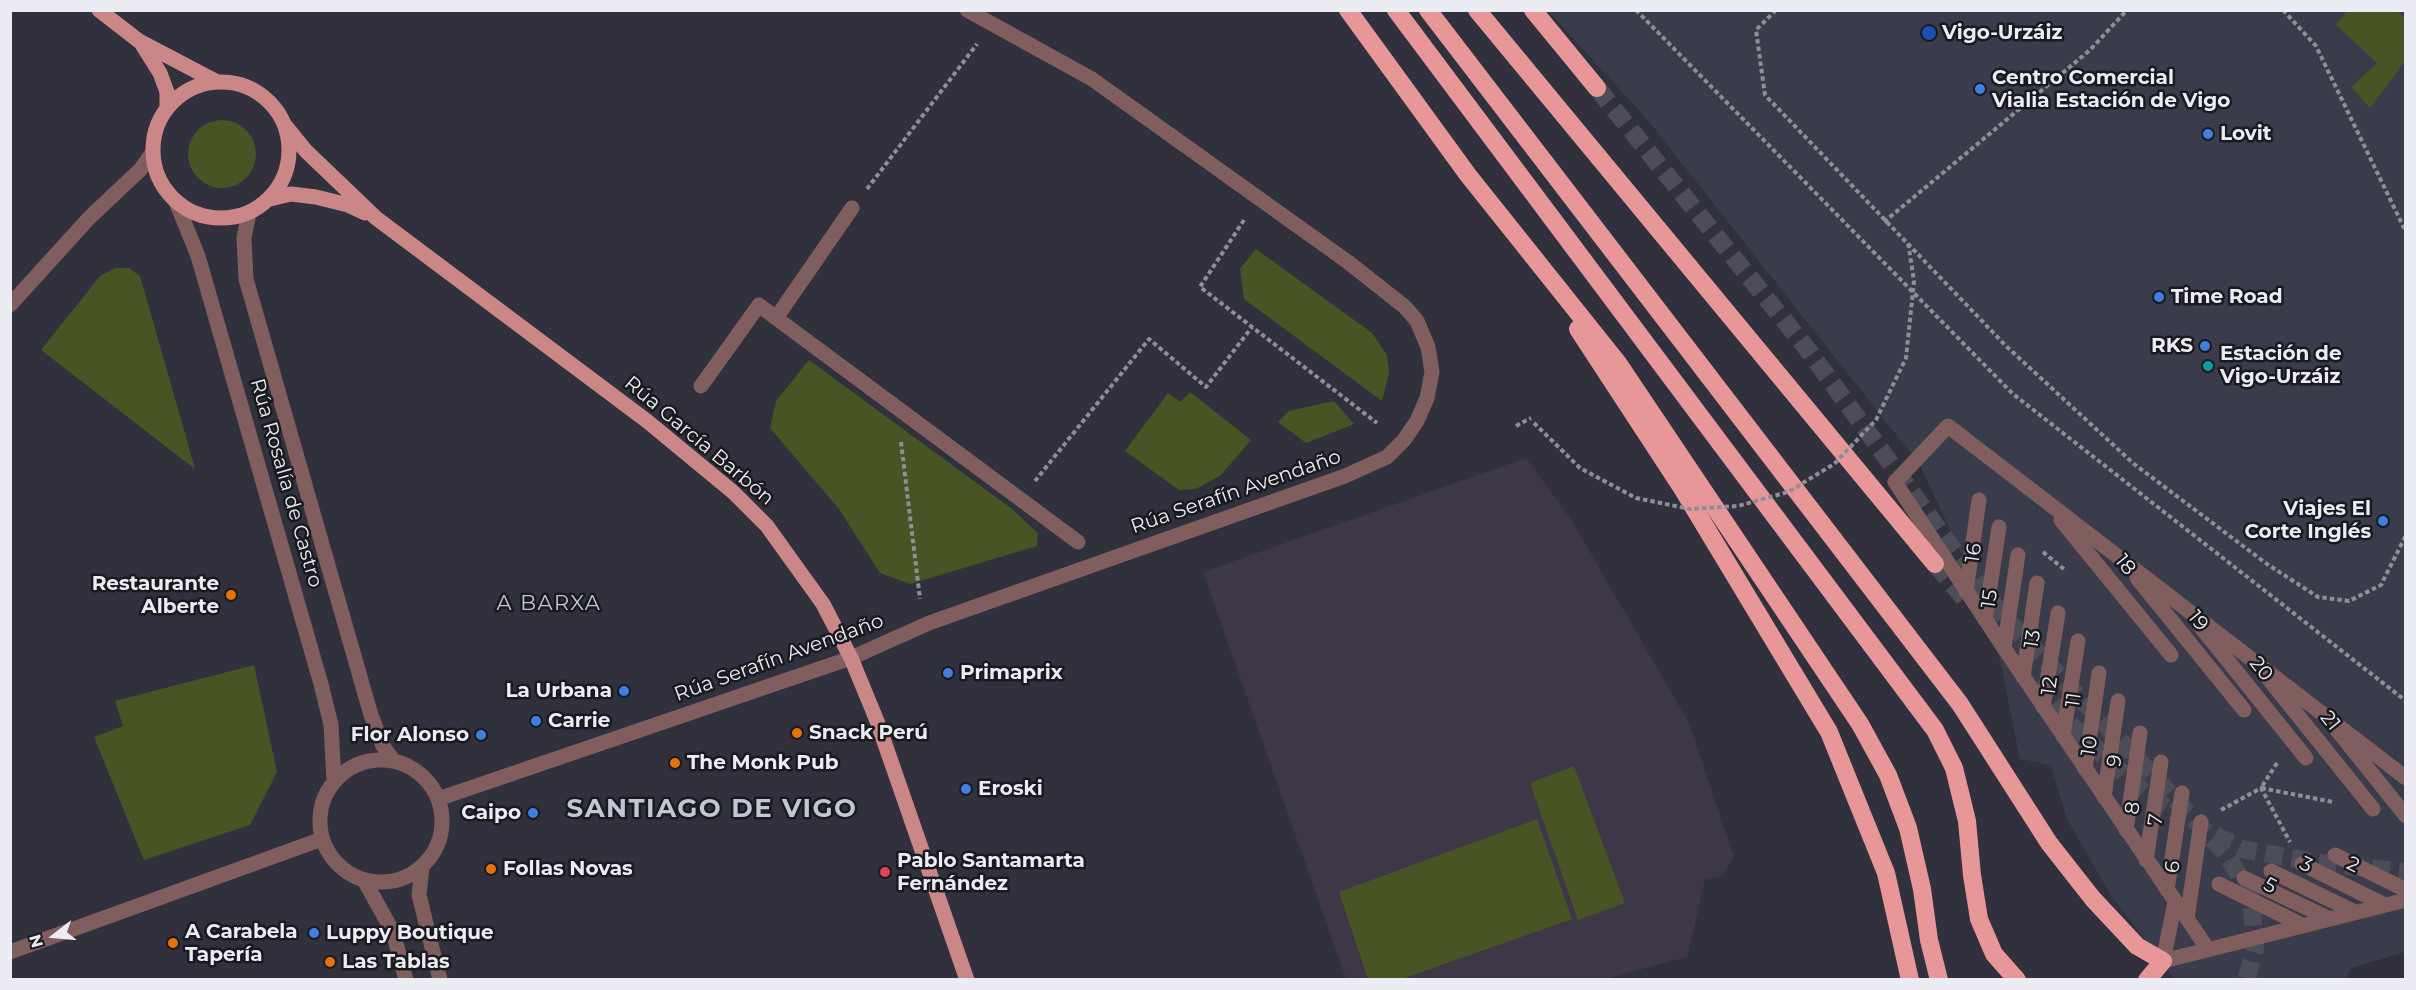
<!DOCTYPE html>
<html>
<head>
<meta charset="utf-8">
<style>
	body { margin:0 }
	#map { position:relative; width:2416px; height:990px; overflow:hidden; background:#30313d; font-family:Montserrat,sans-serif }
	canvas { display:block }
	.frame { position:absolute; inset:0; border:12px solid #ecedf4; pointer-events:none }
	.north { position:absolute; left:24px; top:906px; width:60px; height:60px; -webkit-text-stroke:4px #191a1f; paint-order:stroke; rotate:254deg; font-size:16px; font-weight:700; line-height:24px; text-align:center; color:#ecedf4 }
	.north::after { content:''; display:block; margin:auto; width:21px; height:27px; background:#ecedf4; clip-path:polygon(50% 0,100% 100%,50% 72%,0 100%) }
</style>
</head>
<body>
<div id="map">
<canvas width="2416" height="990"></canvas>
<div class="frame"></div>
<div class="north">N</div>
</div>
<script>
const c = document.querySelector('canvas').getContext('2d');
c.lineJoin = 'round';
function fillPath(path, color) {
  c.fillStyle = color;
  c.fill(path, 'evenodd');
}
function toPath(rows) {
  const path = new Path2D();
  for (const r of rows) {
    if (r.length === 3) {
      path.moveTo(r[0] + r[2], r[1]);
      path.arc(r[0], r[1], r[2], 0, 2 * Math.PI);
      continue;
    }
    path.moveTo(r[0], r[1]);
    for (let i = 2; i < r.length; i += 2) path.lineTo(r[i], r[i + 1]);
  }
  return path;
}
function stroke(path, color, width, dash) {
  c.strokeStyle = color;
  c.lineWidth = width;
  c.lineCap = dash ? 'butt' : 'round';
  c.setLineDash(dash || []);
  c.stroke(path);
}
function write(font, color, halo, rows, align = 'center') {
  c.font = font + ' Montserrat,sans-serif';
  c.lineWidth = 5;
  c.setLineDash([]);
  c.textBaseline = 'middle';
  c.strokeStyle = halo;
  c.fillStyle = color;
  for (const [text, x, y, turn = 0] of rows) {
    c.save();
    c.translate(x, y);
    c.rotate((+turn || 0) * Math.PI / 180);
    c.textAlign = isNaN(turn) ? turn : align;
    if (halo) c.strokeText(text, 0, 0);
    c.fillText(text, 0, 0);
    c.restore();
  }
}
fillPath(toPath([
	[1548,11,2405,11,2405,952,2351,968,2346,979,2175,979,2110,894,2067,819,2051,765,2020,759,1992,620,1920,465,1646,118]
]), '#3a3c4c');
fillPath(toPath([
	[1526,458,1571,519,1689,723,1734,857,1722,876,1705,880,1687,957,1605,979,1346,979,1203,572]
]), '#3d3748');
fillPath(toPath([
	[2347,11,2399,11,2405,20,2405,61,2370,108,2351,87,2377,63,2336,25],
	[222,154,34],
	[1256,249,1372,333,1387,355,1389,374,1382,401,1244,299,1240,269],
	[115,268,129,268,140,276,195,469,41,350,100,276],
	[809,360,1012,509,1038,533,1037,546,910,584,880,573,839,509,770,428,776,401],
	[1190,392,1251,440,1221,475,1196,489,1179,490,1125,451,1168,393,1181,402],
	[1334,401,1354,424,1306,443,1278,422,1289,411],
	[254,665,277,772,250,825,144,860,94,737,123,726,115,701],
	[1574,766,1625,903,1578,920,1530,783],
	[1537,819,1572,919,1402,979,1368,979,1339,892]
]), '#495424');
stroke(toPath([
	[1597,88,1808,350,1996,608,2228,856,2251,897,2255,948,2246,980],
	[1935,564,1969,604],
	[2036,683,2069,723,2104,756,2147,795,2185,819],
	[2215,835,2242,849,2319,863,2406,872]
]), '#4c4d58', 18, [18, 9]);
stroke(toPath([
	[1636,10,2013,394,2406,701],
	[1776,10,1756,30,1765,95,2006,346,2134,464,2267,564,2318,597,2349,601,2381,585,2406,535],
	[2283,10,2316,46,2406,232],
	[867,189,977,44],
	[1244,220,1200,287,1377,423],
	[1884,222,2090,50,2127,10],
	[1516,426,1531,418],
	[901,442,920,599],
	[1035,481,1149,339,1206,387,1252,327],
	[2043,552,2065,570],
	[2277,763,2261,788,2333,802],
	[2221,810,2261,788,2290,842]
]), '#8d8e98', 4, [4.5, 3]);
stroke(toPath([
	[176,202,198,256,321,684,331,725,334,781],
	[249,213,244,238,246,279,371,715,383,746,393,760],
	[10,305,90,217,140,170,152,153],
	[776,318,1078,542],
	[701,386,759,305,776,318,852,208],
	[2061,520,2171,655],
	[2137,578,2244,710],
	[1966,592,1979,500],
	[1985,620,1999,527],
	[2200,626,2306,758],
	[2004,648,2018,555],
	[2023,677,2037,583],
	[2268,678,2373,809],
	[2043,707,2058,613],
	[2337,730,2406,816],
	[2063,736,2078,641],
	[381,821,61],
	[2085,769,2099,673],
	[2104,797,2118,701],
	[438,799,851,658,929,623,1345,476,1387,457,1404,440,1417,421,1427,398,1432,372,1428,347,1417,321,1405,307,1348,262,1092,79,967,10],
	[2126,830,2140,733],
	[2335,855,2406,890],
	[2146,860,2161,762],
	[2302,864,2385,905],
	[422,868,419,895,440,980],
	[2271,871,2355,912],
	[2244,878,2328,918],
	[364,880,393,932,406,980],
	[2219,884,2302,925],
	[2167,890,2182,793],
	[2175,902,2163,961,2406,900],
	[2187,919,2201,822],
	[2207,948,2004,648,1895,482,1948,426,2406,778],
	[10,952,322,839]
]), '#805e5e', 15);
stroke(toPath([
	[99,10,139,41,217,82],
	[143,46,160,73,167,92,167,108],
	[221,150,68],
	[284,124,306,151,376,218,647,421,733,492,767,526,823,604,851,658,877,721,967,980],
	[270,199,291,194,316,197,348,205,365,213]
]), '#cb8788', 15);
stroke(toPath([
	[1348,10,1468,175,1618,363,1860,724,1888,775,1908,828,1922,889,1929,940,1939,980],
	[1396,10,1935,730,1954,768,1967,821,1972,875,1979,919,1994,954,2017,980],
	[1428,10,1960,704,2049,843,2093,899,2137,946,2163,961,2147,980],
	[1477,10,1935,564],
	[1533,10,1597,88],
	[1578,329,1682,488,1829,732,1886,873,1910,980]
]), '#e89799', 18);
stroke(toPath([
	[1534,423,1580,468,1636,498,1690,509,1738,506,1788,492,1834,464,1876,420,1906,358,1914,281,1908,242]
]), '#8d8e98', 4, [4.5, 3]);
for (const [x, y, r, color] of [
	[1929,33,8,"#1a4fb4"],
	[1980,89,6,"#3f7fe0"],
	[2208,134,6,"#3f7fe0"],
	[2159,297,6,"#3f7fe0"],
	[2205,346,6,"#3f7fe0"],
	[2208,366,6,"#0f9aa8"],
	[2383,521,6,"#3f7fe0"],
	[231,595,6,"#e8710a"],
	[948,673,6,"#3f7fe0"],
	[624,691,6,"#3f7fe0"],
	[536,721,6,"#3f7fe0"],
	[797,733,6,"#e8710a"],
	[481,735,6,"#3f7fe0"],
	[675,763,6,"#e8710a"],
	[966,789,6,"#3f7fe0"],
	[533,813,6,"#3f7fe0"],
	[491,869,6,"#e8710a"],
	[885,872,6,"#e0444e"],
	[314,933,6,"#3f7fe0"],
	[173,943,6,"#e8710a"],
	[330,962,6,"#e8710a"]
]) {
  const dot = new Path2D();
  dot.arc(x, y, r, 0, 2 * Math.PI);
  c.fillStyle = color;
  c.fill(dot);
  stroke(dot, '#191a1f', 2);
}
write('bold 20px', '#ecedf4', '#191a1f', [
	["Vigo-Urzáiz",1942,33],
	["Centro Comercial",1992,78],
	["Vialia Estación de Vigo",1992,101],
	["Lovit",2220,134],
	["Time Road",2171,297],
	["RKS",2193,346,"right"],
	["Estación de",2220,354],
	["Vigo-Urzáiz",2220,377],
	["Viajes El",2371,509,"right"],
	["Corte Inglés",2371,532,"right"],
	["Restaurante",219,584,"right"],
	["Alberte",219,607,"right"],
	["Primaprix",960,673],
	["La Urbana",612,691,"right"],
	["Carrie",548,721],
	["Snack Perú",809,733],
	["Flor Alonso",469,735,"right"],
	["The Monk Pub",687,763],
	["Eroski",978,789],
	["Caipo",521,813,"right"],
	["Pablo Santamarta",897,861],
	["Fernández",897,884],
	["Follas Novas",503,869],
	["A Carabela",185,932],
	["Tapería",185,955],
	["Luppy Boutique",326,933],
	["Las Tablas",342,962]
], 'left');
write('20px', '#ecedf4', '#191a1f', [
	["Rúa García Barbón",699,441,40],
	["Rúa Rosalía de Castro",286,483,74],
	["Rúa Serafín Avendaño",1236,492,-19],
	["16",1974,553,-82],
	["18",2125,565,51],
	["15",1990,599,-82],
	["19",2198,621,51],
	["13",2033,639,-81],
	["Rúa Serafín Avendaño",779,658,-20],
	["20",2261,669,51],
	["12",2050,686,-82],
	["11",2074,700,-82],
	["21",2330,721,51],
	["10",2090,746,-81],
	["9",2115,761,-82],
	["8",2133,808,-82],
	["7",2156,820,-81],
	["3",2306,865,26],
	["2",2353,865,26],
	["6",2173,867,-82],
	["5",2270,886,26]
]);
c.letterSpacing = '1.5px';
write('21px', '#c3c5d3', '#191a1f', [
	["A BARXA",549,604]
]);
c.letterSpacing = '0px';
c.letterSpacing = '1.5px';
write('bold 26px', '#c3c5d3', '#191a1f', [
	["SANTIAGO DE VIGO",712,809]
]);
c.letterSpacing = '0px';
</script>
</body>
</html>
